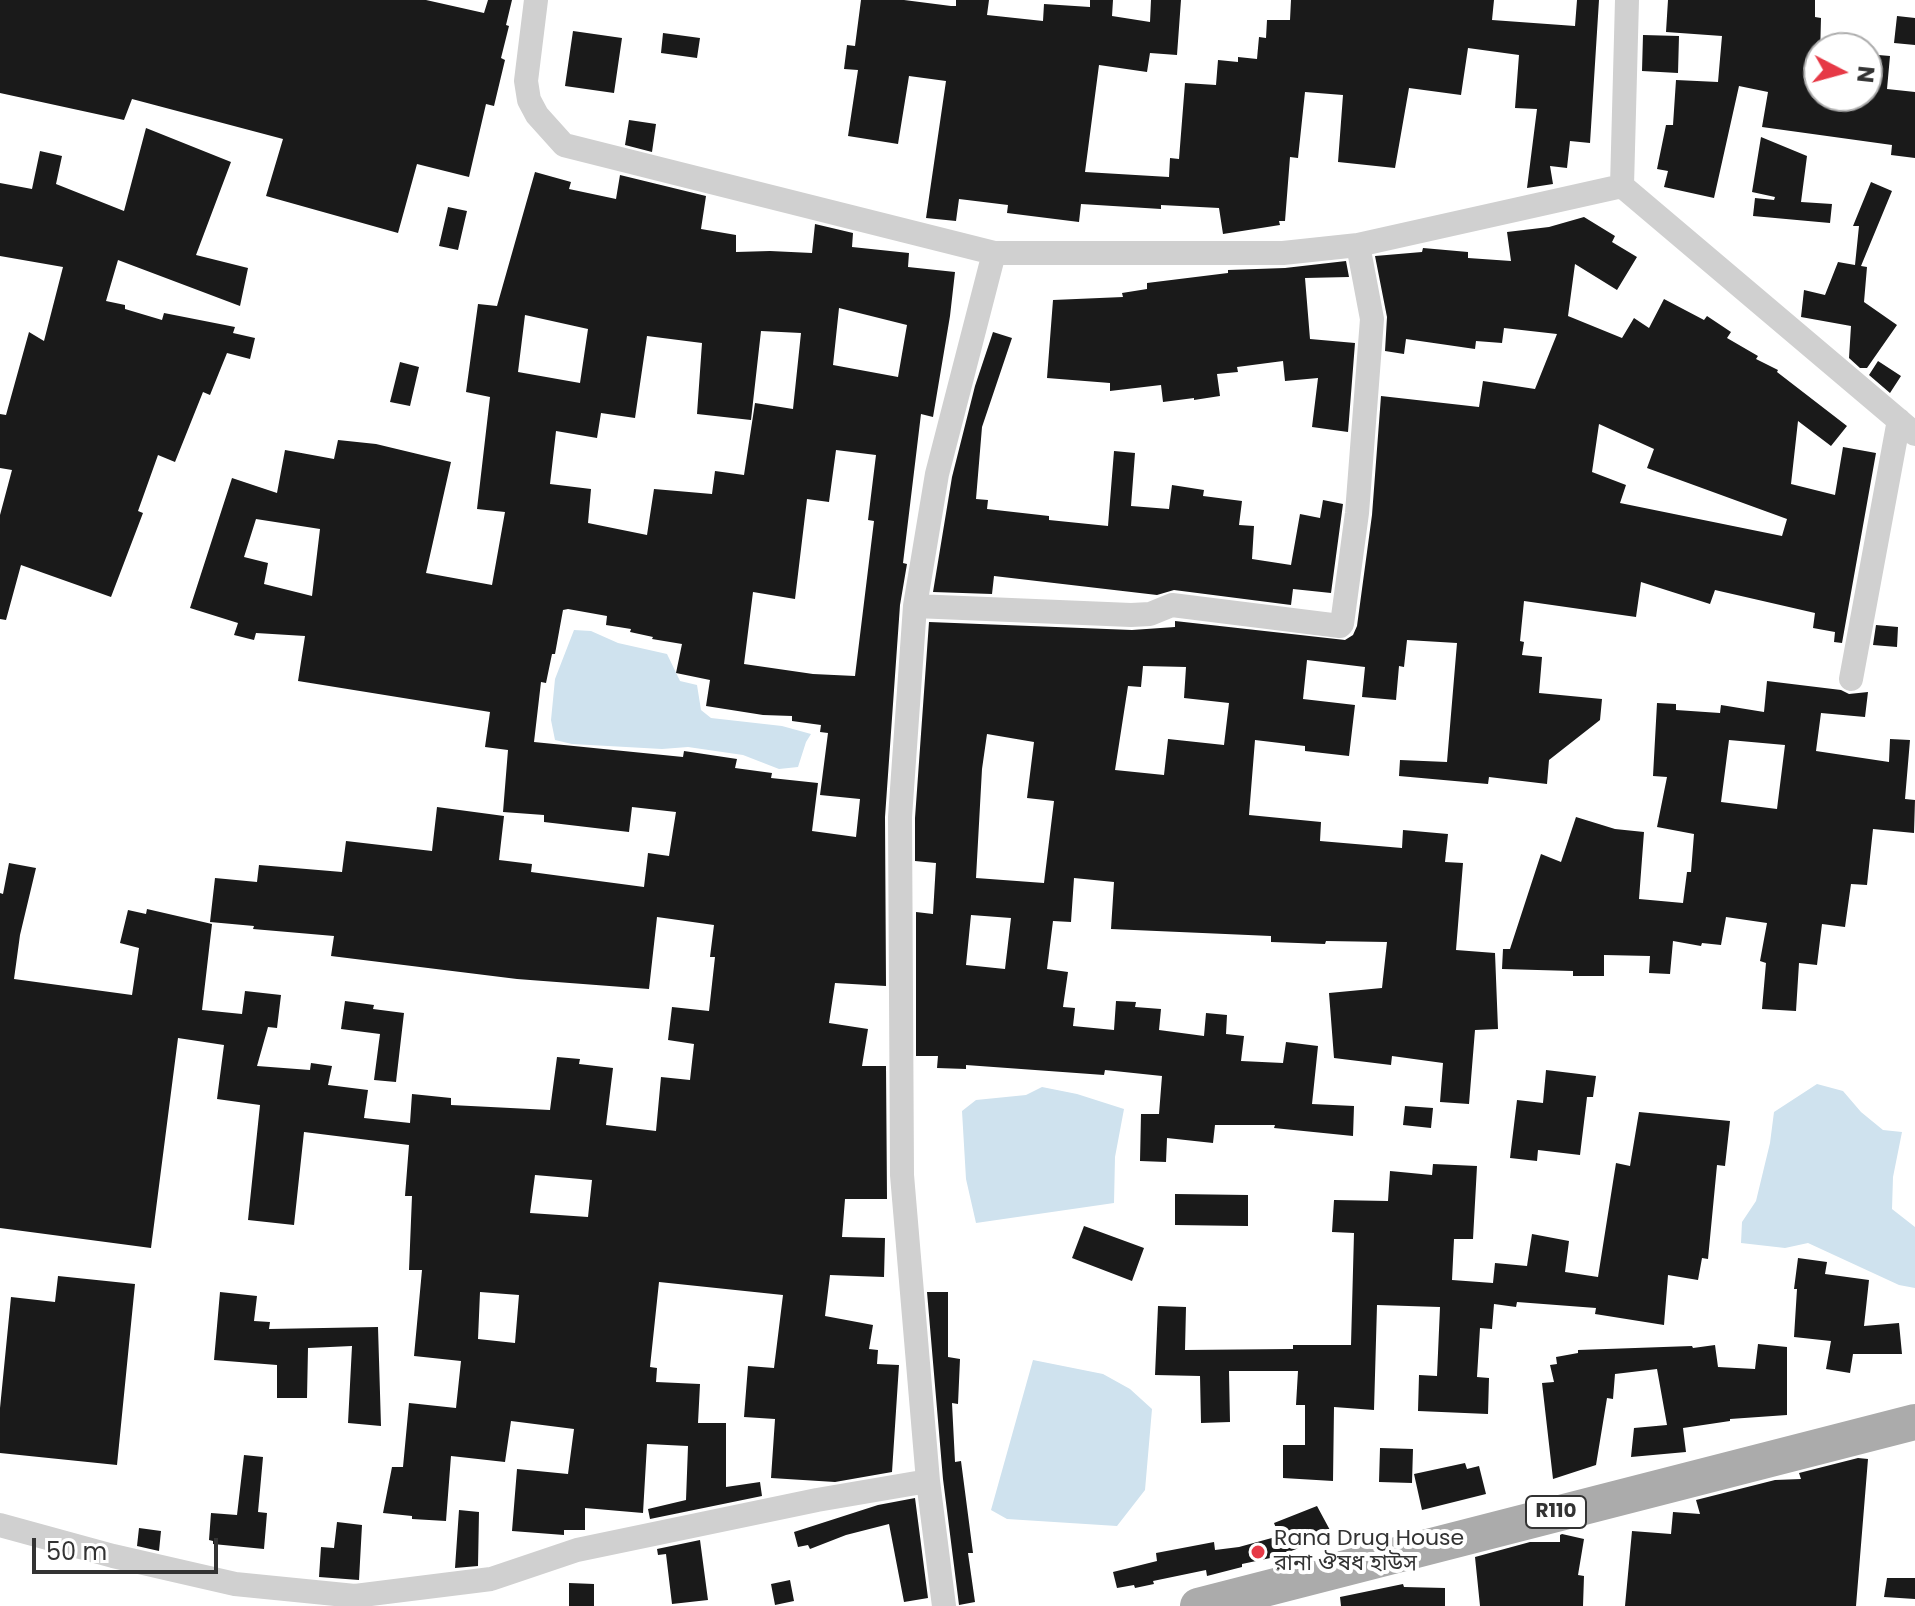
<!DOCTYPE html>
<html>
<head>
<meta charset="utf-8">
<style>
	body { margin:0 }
	#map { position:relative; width:1915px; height:1606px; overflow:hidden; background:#fff; font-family:Poppins,sans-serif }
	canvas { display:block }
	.north { position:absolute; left:1803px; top:32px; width:80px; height:80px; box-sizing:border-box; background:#fff; border:2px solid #adadad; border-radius:50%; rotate:96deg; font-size:22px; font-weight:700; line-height:32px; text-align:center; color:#333 }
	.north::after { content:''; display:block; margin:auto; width:28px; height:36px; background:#e63946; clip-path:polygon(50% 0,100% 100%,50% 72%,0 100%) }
	.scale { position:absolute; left:32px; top:1538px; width:186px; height:36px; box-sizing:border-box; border:4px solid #333; border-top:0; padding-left:10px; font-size:24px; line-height:28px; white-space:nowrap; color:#333; -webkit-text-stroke:6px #fff; paint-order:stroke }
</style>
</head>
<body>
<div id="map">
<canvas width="1915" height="1606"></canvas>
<div class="north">N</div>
<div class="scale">50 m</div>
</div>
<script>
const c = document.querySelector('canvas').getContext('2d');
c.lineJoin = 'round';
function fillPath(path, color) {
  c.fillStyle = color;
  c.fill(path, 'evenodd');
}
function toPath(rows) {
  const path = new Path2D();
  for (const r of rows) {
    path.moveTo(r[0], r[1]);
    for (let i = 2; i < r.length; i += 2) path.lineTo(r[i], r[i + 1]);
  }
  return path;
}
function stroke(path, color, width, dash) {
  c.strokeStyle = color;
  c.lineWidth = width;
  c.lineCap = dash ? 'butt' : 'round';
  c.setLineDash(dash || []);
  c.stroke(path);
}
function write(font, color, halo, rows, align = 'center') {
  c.font = font + ' Poppins,"Noto Sans Bengali",sans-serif';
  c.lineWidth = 8;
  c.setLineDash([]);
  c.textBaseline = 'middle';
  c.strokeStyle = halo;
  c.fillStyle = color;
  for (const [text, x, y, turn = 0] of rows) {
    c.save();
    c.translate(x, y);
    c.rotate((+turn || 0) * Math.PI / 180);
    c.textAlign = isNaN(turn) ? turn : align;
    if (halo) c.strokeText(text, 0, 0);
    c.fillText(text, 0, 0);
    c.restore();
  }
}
fillPath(toPath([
	[574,630,591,631,618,643,667,654,680,681,697,685,701,710,711,718,782,726,811,734,806,742,798,767,779,769,743,755,688,747,662,749,572,744,555,740,551,720,555,679],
	[1817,1084,1843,1091,1861,1112,1883,1130,1902,1132,1893,1177,1892,1209,1915,1227,1915,1288,1899,1285,1808,1243,1785,1248,1741,1243,1742,1222,1756,1201,1770,1143,1774,1112],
	[1042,1087,1077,1094,1124,1109,1115,1157,1114,1203,976,1223,966,1179,962,1111,976,1100,1026,1095],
	[1033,1360,1103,1374,1130,1389,1152,1409,1145,1490,1117,1526,1007,1519,991,1510]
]), '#cfe2ee');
fillPath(toPath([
	[0,0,426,0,484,13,488,0,512,0,506,25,509,26,501,58,505,60,494,106,486,104,469,177,417,164,398,233,266,196,283,139,132,99,124,120,0,93],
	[861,0,904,0,951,6,956,6,956,0,989,0,987,15,1043,21,1044,4,1090,7,1090,0,1113,0,1112,16,1150,22,1151,0,1181,0,1177,55,1150,53,1147,72,1099,65,1085,172,1169,177,1170,158,1179,159,1185,83,1216,85,1218,60,1238,62,1238,57,1257,59,1259,37,1266,38,1267,20,1290,20,1291,0,1494,0,1492,20,1575,26,1577,0,1599,0,1590,143,1570,141,1567,168,1550,166,1553,184,1527,188,1537,109,1515,108,1519,55,1468,48,1461,95,1409,88,1395,168,1338,162,1343,95,1305,92,1298,158,1290,157,1285,221,1279,221,1280,225,1223,234,1219,208,1161,205,1161,209,1081,204,1079,222,1007,213,1008,205,959,199,956,221,926,218,946,81,909,76,898,144,848,136,858,70,844,69,847,45,855,46],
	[1668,0,1815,0,1815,17,1821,18,1819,96,1867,96,1867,54,1890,56,1887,89,1915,92,1915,158,1891,155,1892,145,1762,127,1768,92,1739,86,1714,198,1664,187,1668,171,1657,169,1666,125,1673,125,1676,80,1718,82,1722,36,1666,32],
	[1897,16,1915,18,1915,45,1894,43],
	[573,31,622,38,614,93,565,86],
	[663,33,700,38,697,58,661,53],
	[1643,35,1679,36,1678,73,1642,71],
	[629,120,656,124,652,152,625,145],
	[146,128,231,162,196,255,248,268,240,306,118,260,106,301,125,305,125,309,162,320,164,313,235,327,233,333,255,338,250,359,227,353,210,395,203,392,175,462,158,455,138,511,143,513,111,597,21,565,6,620,0,619,0,515,12,470,0,468,0,414,6,415,29,332,44,341,63,267,0,256,0,183,32,189,40,151,62,156,56,184,124,211],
	[1761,137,1807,156,1801,202,1832,204,1830,223,1753,216,1755,198,1774,200,1775,197,1752,192],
	[535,172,571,182,569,189,616,199,620,175,706,196,701,229,736,235,736,252,770,251,812,253,815,224,853,233,852,247,909,253,908,267,955,272,950,316,933,417,921,414,903,563,907,564,900,605,885,817,886,986,835,983,829,1023,868,1029,862,1066,886,1066,887,1199,845,1199,842,1237,885,1238,884,1277,830,1275,825,1316,873,1325,869,1349,878,1350,877,1364,899,1365,892,1472,835,1482,771,1478,775,1419,744,1417,748,1366,774,1368,783,1295,659,1282,650,1367,657,1368,656,1382,700,1384,698,1423,726,1423,726,1487,760,1482,762,1496,650,1519,648,1509,686,1500,688,1446,647,1444,643,1513,585,1508,585,1530,564,1530,564,1535,512,1531,517,1469,568,1474,574,1429,511,1421,505,1462,451,1456,446,1521,412,1519,412,1516,383,1513,392,1467,403,1467,409,1403,456,1408,461,1361,414,1356,422,1270,409,1270,412,1196,405,1196,409,1145,304,1132,294,1225,248,1220,260,1105,217,1099,224,1045,178,1038,151,1248,0,1228,0,893,3,894,9,863,36,868,20,935,14,979,132,995,139,948,120,943,128,910,146,914,147,909,212,924,202,1010,242,1014,245,991,281,995,277,1028,268,1027,257,1066,310,1070,311,1063,332,1066,328,1085,368,1090,364,1118,410,1123,412,1094,451,1098,451,1105,550,1110,557,1057,580,1059,579,1064,613,1068,606,1125,656,1131,661,1077,690,1080,694,1044,668,1040,672,1007,709,1011,715,957,710,957,714,925,657,917,649,989,517,979,331,956,334,936,253,929,254,926,210,922,215,878,257,882,259,865,342,872,346,841,432,851,437,807,504,816,499,860,532,864,531,872,644,887,648,853,669,856,676,812,632,807,629,832,544,822,544,815,503,812,508,750,485,747,490,712,298,681,305,636,256,633,254,640,234,635,238,623,190,608,232,478,277,493,285,450,334,459,338,440,376,444,451,462,426,573,492,585,505,512,477,509,490,397,466,392,478,304,497,306],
	[839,308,907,325,898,377,833,365],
	[525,315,588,329,580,383,518,372],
	[761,331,801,333,793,409,755,403,744,475,715,471,712,494,654,489,647,535,588,523,591,489,550,484,556,431,597,438,601,413,635,418,647,336,702,343,697,414,751,420],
	[836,450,876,455,868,520,874,521,855,676,813,674,744,664,753,592,795,599,807,499,829,502],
	[256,519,320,529,312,596,264,584,268,563,244,557],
	[568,609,607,616,606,625,631,629,630,632,653,637,652,639,682,644,676,673,710,680,706,706,763,715,792,716,792,721,821,725,820,732,828,733,820,795,860,799,856,837,812,831,818,783,771,778,772,773,735,768,737,759,684,751,683,757,534,742,541,682,546,683,552,654,555,654,563,610],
	[535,1175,592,1180,588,1217,530,1213],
	[480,1292,519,1295,515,1343,478,1339],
	[1871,182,1892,191,1861,266,1867,267,1864,302,1897,325,1867,368,1860,368,1849,358,1851,326,1801,317,1804,290,1825,295,1838,262,1855,265,1859,226,1853,226],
	[448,207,467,211,458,250,439,246],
	[1584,217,1615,236,1612,242,1637,257,1617,290,1575,264,1568,316,1622,338,1634,318,1649,328,1664,299,1704,320,1707,316,1731,332,1727,338,1758,356,1756,359,1778,370,1777,372,1847,426,1831,446,1798,421,1791,484,1835,495,1843,447,1876,453,1842,643,1834,642,1835,632,1813,628,1815,613,1715,590,1710,604,1641,582,1636,617,1524,601,1520,641,1524,642,1522,655,1542,657,1539,693,1602,699,1600,720,1549,760,1547,784,1489,777,1488,784,1399,776,1400,760,1447,762,1457,643,1407,640,1404,667,1399,666,1396,700,1362,697,1365,667,1307,660,1303,699,1355,705,1349,756,1305,751,1305,746,1255,740,1249,815,1321,822,1320,841,1402,848,1403,830,1448,834,1445,862,1463,863,1456,950,1495,953,1498,1029,1475,1030,1469,1104,1440,1102,1443,1063,1392,1056,1391,1065,1334,1058,1329,993,1382,988,1387,942,1326,941,1325,944,1271,942,1271,936,1111,929,1114,882,1074,878,1071,922,1053,921,1047,969,1068,972,1063,1007,1075,1008,1073,1026,1114,1030,1116,1001,1136,1002,1135,1007,1161,1009,1159,1030,1204,1036,1206,1013,1227,1015,1226,1034,1244,1036,1241,1061,1283,1063,1286,1042,1318,1046,1312,1104,1354,1106,1353,1136,1274,1128,1275,1125,1215,1125,1213,1143,1167,1138,1166,1162,1140,1161,1141,1114,1159,1114,1162,1076,1105,1070,1104,1075,966,1065,966,1069,937,1068,938,1056,916,1056,916,912,933,914,936,863,915,861,915,818,929,622,1132,630,1175,627,1175,621,1345,640,1353,635,1357,626,1372,515,1381,396,1479,407,1483,381,1535,389,1557,334,1504,328,1502,343,1476,341,1475,349,1406,339,1404,354,1385,351,1387,317,1375,256,1422,252,1423,248,1468,252,1468,258,1511,261,1507,232,1549,227],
	[1599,424,1654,449,1647,468,1787,519,1782,536,1620,503,1626,485,1592,472],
	[1143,666,1186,667,1184,698,1229,703,1224,745,1168,739,1164,775,1115,770,1128,686,1141,687],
	[987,734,1034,742,1027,798,1054,801,1044,883,976,878,982,769],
	[971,915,1011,918,1005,969,966,965],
	[1346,261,1349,277,1305,278,1310,339,1355,343,1348,432,1312,427,1318,378,1285,381,1283,361,1237,367,1238,372,1217,374,1220,396,1194,400,1194,398,1163,402,1161,385,1110,391,1110,383,1047,378,1053,300,1123,297,1122,293,1147,289,1147,283,1228,273,1228,270,1285,268],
	[993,332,1012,338,982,427,976,499,988,500,987,509,1049,516,1049,520,1108,526,1114,451,1135,453,1131,506,1169,509,1172,485,1204,490,1203,496,1242,501,1239,525,1254,526,1252,559,1291,565,1300,514,1320,518,1323,500,1343,504,1331,593,1293,589,1291,605,1174,590,1157,595,994,576,992,594,933,592,952,477,975,386],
	[1878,361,1901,376,1890,393,1869,375],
	[400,362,419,367,410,406,390,402],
	[1876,625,1898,627,1897,647,1873,645],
	[1767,681,1841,690,1849,694,1868,692,1865,717,1821,713,1816,751,1889,762,1890,739,1910,740,1905,799,1915,800,1914,833,1873,829,1867,885,1851,884,1845,927,1822,924,1817,965,1799,963,1796,1011,1762,1009,1766,963,1760,961,1767,923,1726,917,1721,945,1702,943,1701,946,1673,941,1670,974,1649,973,1650,956,1604,955,1604,976,1573,976,1573,971,1502,969,1503,949,1510,949,1541,854,1561,862,1576,817,1615,829,1644,832,1639,899,1683,903,1687,872,1691,872,1694,834,1657,827,1667,777,1653,776,1657,703,1676,704,1676,710,1720,713,1721,705,1764,712],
	[1729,740,1785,745,1777,809,1721,802],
	[345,1001,374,1005,373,1009,404,1013,396,1082,374,1080,380,1034,341,1029],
	[1546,1070,1596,1076,1593,1097,1587,1097,1580,1155,1538,1150,1537,1161,1510,1158,1517,1100,1543,1103],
	[1405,1106,1433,1108,1431,1128,1403,1125],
	[1639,1112,1730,1121,1725,1166,1717,1165,1708,1259,1702,1258,1698,1280,1668,1275,1664,1325,1595,1314,1596,1308,1517,1302,1516,1307,1494,1304,1492,1329,1480,1328,1477,1377,1489,1378,1488,1414,1418,1411,1419,1375,1437,1376,1440,1307,1377,1305,1374,1410,1334,1407,1333,1481,1283,1478,1283,1445,1305,1445,1305,1405,1296,1405,1298,1371,1229,1371,1230,1422,1201,1423,1200,1376,1155,1375,1158,1306,1186,1307,1185,1350,1293,1349,1293,1345,1351,1345,1354,1233,1332,1232,1334,1200,1388,1201,1390,1171,1432,1175,1433,1164,1477,1166,1473,1239,1454,1239,1452,1280,1493,1283,1495,1263,1527,1266,1532,1234,1569,1241,1565,1272,1598,1277,1616,1163,1630,1166],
	[1175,1194,1248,1195,1248,1226,1175,1225],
	[1084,1226,1144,1248,1132,1281,1072,1258],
	[1798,1258,1827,1262,1825,1274,1869,1280,1864,1326,1899,1323,1902,1354,1853,1354,1850,1373,1826,1369,1831,1341,1794,1337,1797,1289,1794,1289],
	[58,1276,135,1284,117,1465,0,1453,0,1408,11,1297,55,1302],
	[220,1292,257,1296,254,1321,270,1322,269,1329,378,1327,381,1426,348,1423,352,1346,308,1348,307,1398,277,1398,277,1365,214,1360],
	[927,1292,948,1292,948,1357,960,1359,958,1404,952,1403,955,1462,961,1461,973,1553,968,1553,975,1602,959,1605,943,1479],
	[1758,1344,1787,1347,1787,1415,1730,1419,1730,1421,1683,1428,1686,1452,1631,1457,1634,1428,1667,1425,1657,1369,1615,1374,1613,1399,1607,1398,1596,1465,1553,1479,1542,1383,1554,1382,1550,1365,1557,1364,1556,1357,1578,1353,1578,1350,1692,1346,1693,1348,1715,1345,1718,1367,1755,1369],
	[1380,1448,1413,1449,1412,1483,1379,1482],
	[244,1455,263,1457,258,1512,267,1513,264,1549,213,1544,213,1541,209,1540,211,1513,237,1515],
	[1858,1458,1868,1459,1856,1606,1625,1606,1632,1531,1671,1534,1673,1512,1700,1514,1696,1500,1775,1480,1801,1479,1799,1473],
	[1465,1463,1467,1469,1479,1466,1486,1494,1422,1510,1414,1474],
	[915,1498,928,1598,904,1602,889,1524,846,1535,810,1549,808,1545,798,1547,794,1532,878,1505],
	[1317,1506,1331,1532,1323,1539,1275,1557,1242,1564,1242,1567,1207,1576,1206,1570,1153,1581,1154,1584,1135,1588,1134,1585,1117,1588,1113,1572,1157,1561,1156,1553,1214,1542,1215,1550,1239,1547,1279,1536,1274,1523],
	[459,1510,479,1512,478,1566,455,1568],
	[337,1522,362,1525,359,1580,319,1577,321,1547,334,1548],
	[139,1528,161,1531,159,1551,137,1546],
	[1562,1534,1584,1539,1578,1575,1584,1576,1583,1606,1480,1606,1475,1557,1530,1542,1560,1542,1560,1535],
	[700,1540,708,1600,672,1604,666,1554,658,1555,657,1549],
	[1887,1578,1915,1578,1915,1599,1884,1597],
	[790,1580,794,1601,775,1605,771,1584],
	[569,1583,594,1584,594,1606,569,1606],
	[1403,1584,1404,1587,1445,1588,1445,1606,1341,1606,1340,1597]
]), '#1a1a1a');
stroke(toPath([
	[536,0,526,81,529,100,537,115,564,145,994,253],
	[1622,186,1915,434],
	[915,606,1131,615,1150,614,1172,605,1340,626,1342,624,1357,513,1372,319,1358,245],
	[1851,679,1899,420],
	[0,1525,113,1556,235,1584,355,1596,491,1579,577,1550,817,1500,928,1481],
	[944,1606,928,1481,902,1175,900,817,915,606,937,474,994,253,1283,253,1358,245,1622,186,1627,0]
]), '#d0d0d0', 24);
stroke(toPath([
	[1198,1606,1915,1422]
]), '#ababab', 36);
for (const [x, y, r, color] of [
	[1258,1552,8,"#e63946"]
]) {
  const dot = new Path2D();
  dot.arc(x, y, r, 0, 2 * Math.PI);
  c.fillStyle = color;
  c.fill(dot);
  stroke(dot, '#fff', 3);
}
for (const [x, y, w] of [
	[1556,1512,60]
]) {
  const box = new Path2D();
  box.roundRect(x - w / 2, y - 16, w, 32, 6);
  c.fillStyle = '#fff';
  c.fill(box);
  stroke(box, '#333', 2);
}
write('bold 20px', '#333', null, [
	["R110",1556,1512]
]);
write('22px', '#333', '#fff', [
	["Rana Drug House",1274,1539],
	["রানা ঔষধ হাউস",1274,1564]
], 'left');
</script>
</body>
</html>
